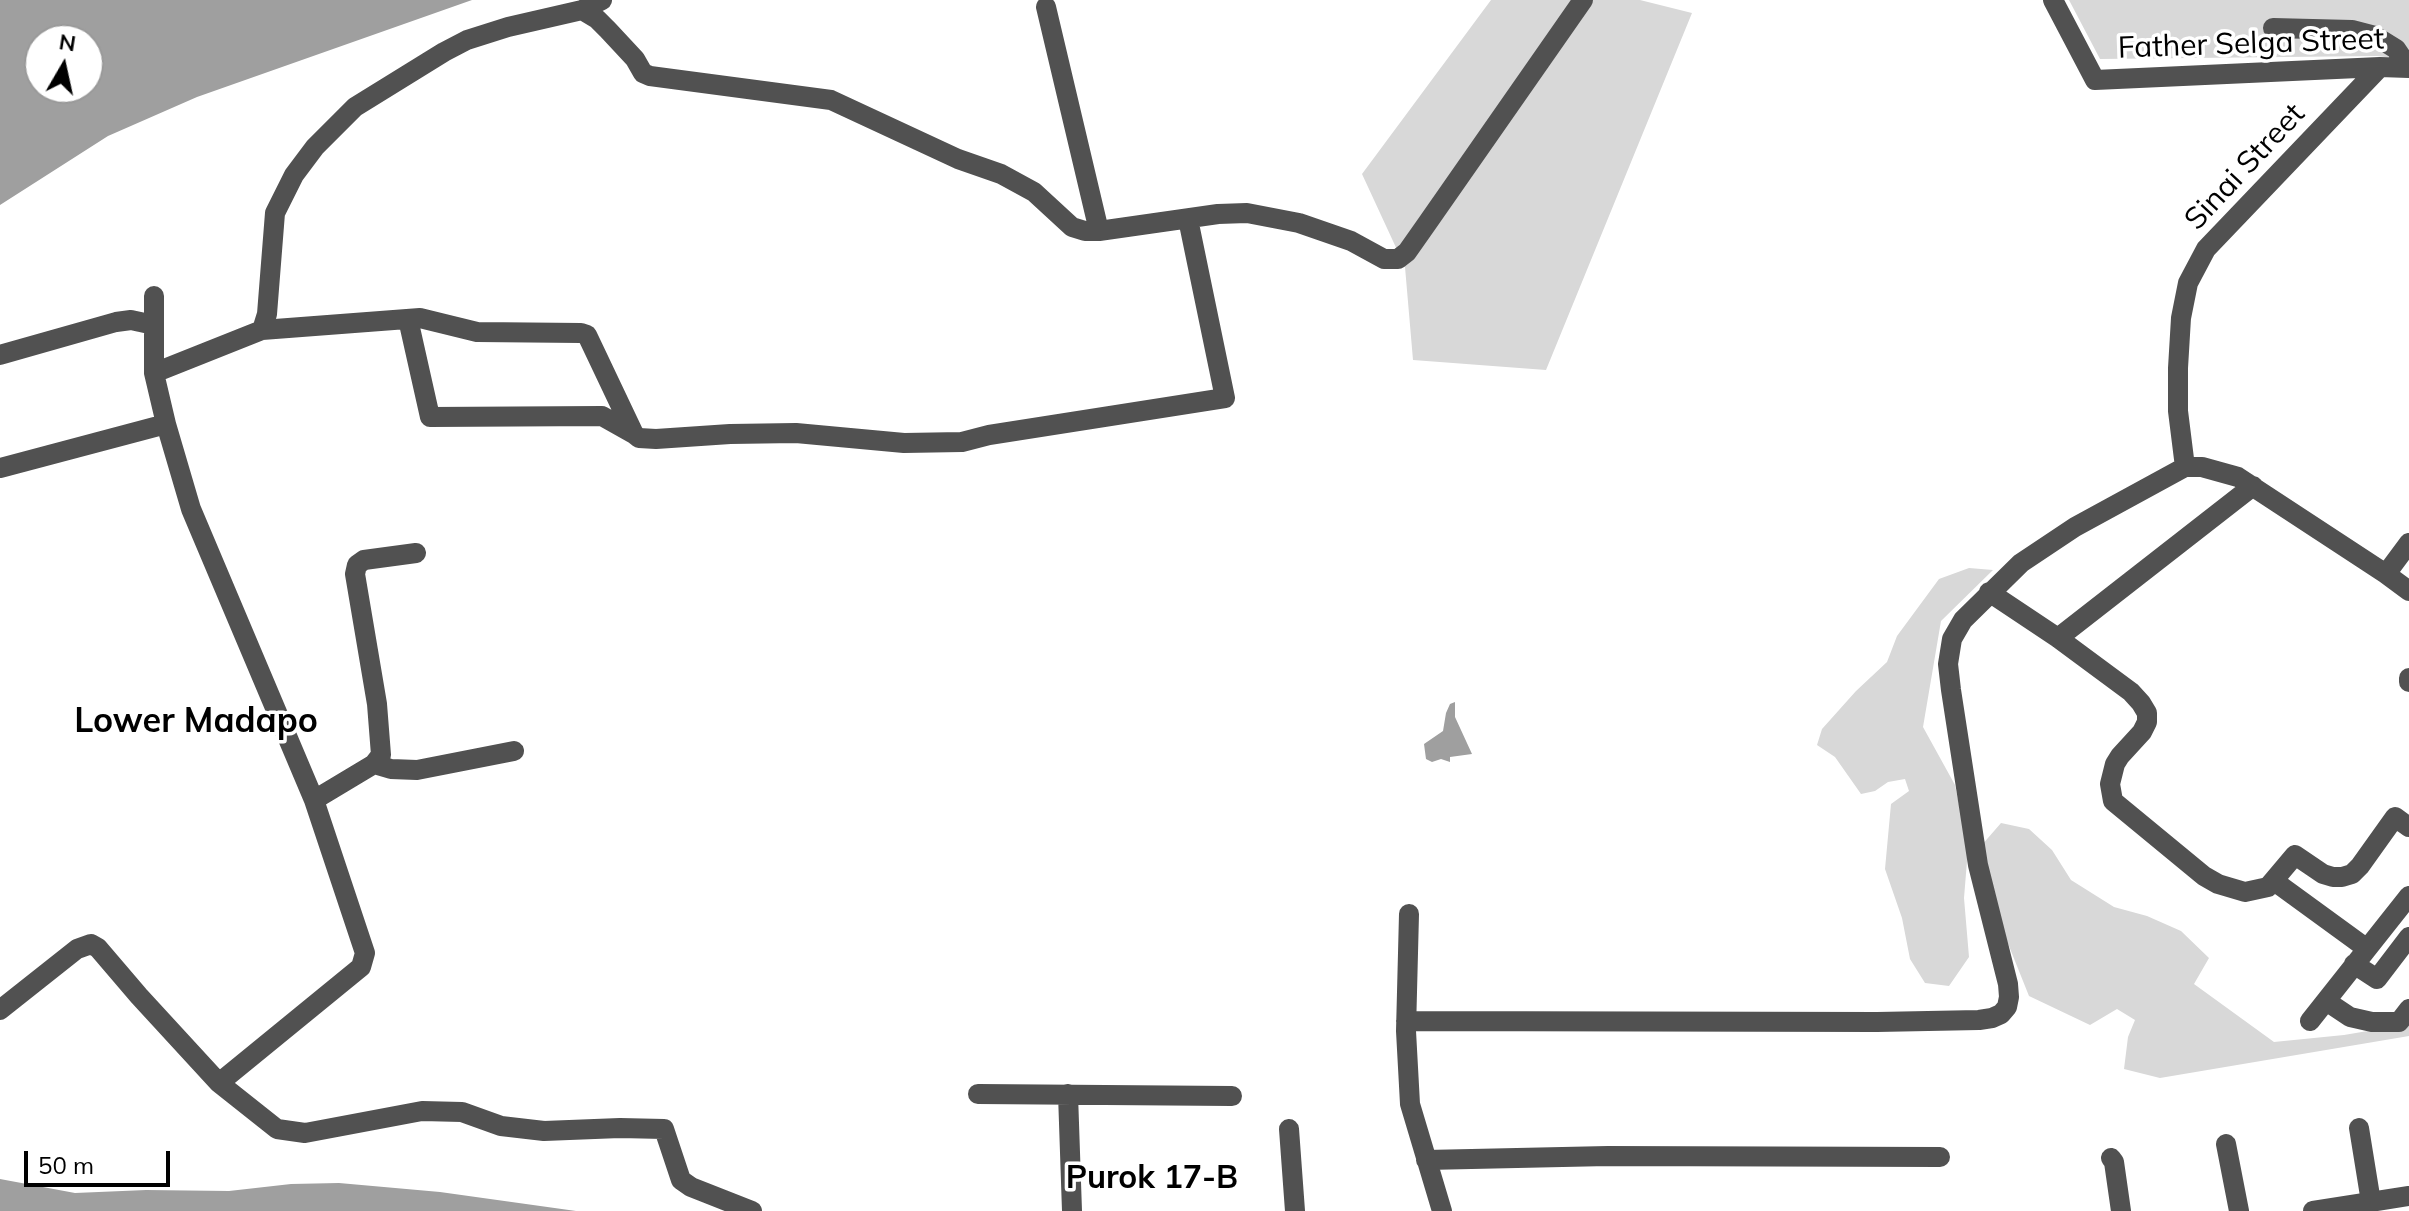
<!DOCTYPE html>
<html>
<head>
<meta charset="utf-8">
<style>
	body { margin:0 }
	#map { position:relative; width:2409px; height:1211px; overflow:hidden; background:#fff; font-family:Mulish,sans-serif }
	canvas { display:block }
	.north { position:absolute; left:24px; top:24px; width:80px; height:80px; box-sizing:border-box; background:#fff; border:2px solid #999; border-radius:50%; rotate:9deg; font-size:22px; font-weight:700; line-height:32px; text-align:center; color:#000 }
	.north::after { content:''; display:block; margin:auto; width:28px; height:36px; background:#000; clip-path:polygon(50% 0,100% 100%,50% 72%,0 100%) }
	.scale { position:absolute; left:24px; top:1151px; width:146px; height:36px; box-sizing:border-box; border:4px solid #000; border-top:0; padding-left:10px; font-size:24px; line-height:28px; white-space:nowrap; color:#000; -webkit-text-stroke:6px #fff; paint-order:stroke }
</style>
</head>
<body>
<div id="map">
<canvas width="2409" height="1211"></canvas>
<div class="north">N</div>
<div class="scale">50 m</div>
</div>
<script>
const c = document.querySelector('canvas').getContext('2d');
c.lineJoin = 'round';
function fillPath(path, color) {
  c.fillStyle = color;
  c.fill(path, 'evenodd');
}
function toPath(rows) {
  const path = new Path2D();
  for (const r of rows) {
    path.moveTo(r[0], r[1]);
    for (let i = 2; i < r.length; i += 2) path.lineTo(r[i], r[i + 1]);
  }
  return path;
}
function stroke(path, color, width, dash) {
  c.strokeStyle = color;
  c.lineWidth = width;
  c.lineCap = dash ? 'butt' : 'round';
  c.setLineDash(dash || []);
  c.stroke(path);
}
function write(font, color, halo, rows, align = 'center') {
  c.font = font + ' Mulish,sans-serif';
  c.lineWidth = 7;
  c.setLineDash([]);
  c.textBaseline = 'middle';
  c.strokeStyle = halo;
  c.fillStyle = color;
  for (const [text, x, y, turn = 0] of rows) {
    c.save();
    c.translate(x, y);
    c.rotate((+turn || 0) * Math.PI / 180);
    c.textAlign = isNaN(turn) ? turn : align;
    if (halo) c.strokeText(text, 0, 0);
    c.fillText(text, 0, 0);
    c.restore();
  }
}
fillPath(toPath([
	[1491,0,1640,0,1692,13,1546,370,1413,360,1405,267,1362,174],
	[2069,0,2409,0,2409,60,2377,56,2100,59],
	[1969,568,1993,570,1941,621,1923,727,1955,785,1968,849,1964,898,1969,957,1949,986,1925,983,1910,959,1902,918,1885,869,1891,804,1909,791,1905,779,1888,782,1875,791,1861,794,1835,757,1817,745,1822,729,1856,691,1887,662,1897,636,1939,579],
	[2001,823,2029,829,2052,850,2071,880,2114,907,2147,916,2181,931,2209,958,2194,984,2274,1042,2344,1035,2409,1024,2409,1036,2160,1078,2124,1069,2128,1037,2135,1020,2117,1009,2090,1025,2029,996,2007,941,1981,846]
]), '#d8d8d8');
fillPath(toPath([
	[0,0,472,0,197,97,108,136,0,205],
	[88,40,88,88,40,88,40,40],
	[1455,702,1455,717,1472,754,1450,757,1450,762,1441,759,1432,762,1426,759,1424,744,1443,731,1446,713,1450,704],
	[0,1179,75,1193,146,1190,229,1191,291,1184,339,1183,440,1192,576,1211,0,1211]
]), '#9f9f9f');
stroke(toPath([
	[2053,0,2095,80,2380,67,2409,68],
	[1046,7,1099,231],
	[582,10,597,19,608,30,635,59,643,73,650,76,831,100,958,159,1001,174,1034,192,1072,227,1085,231,1099,231,1218,214,1247,213,1299,223,1351,241,1384,259,1398,259,1407,252,1426,225,1583,0],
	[2273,28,2352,30,2375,36,2396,49,2409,68],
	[154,296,154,373,166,424,191,509,314,800,365,953,361,967,219,1083],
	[408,319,430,417,602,416,634,434],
	[262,330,267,314,275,213,294,175,315,147,355,107,444,52,467,40,508,27,582,10,602,0],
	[0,355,116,322,131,320,154,325],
	[154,373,262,330,420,318,477,332,581,333,587,335,634,434,639,438,656,439,730,434,796,433,904,443,962,442,989,435,1225,398,1188,219],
	[2185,467,2178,411,2178,368,2181,318,2188,283,2206,249,2380,67],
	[2185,467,2202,467,2238,477,2386,574,2409,591],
	[0,468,166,424],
	[2386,574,2409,543],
	[1989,592,2058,638,2131,692,2141,703,2147,713,2147,722,2142,732,2120,756,2115,764,2110,784,2113,801,2204,876,2218,884,2245,892,2268,887,2295,855,2323,874,2333,877,2342,877,2352,874,2360,866,2395,817,2409,827],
	[2058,638,2253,486],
	[2409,678,2409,682],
	[374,764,391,769,417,770,514,751],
	[314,800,374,764,381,755,377,704,355,574,357,565,364,560,416,553],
	[2274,881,2366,948],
	[1409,914,1406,1031,1410,1104,1442,1211],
	[2354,964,2377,979,2409,937],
	[2326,1001,2350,1017,2372,1022,2399,1022,2409,1009],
	[0,1010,77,949,91,944,98,948,139,996,219,1083,277,1129,305,1133,422,1111,462,1112,501,1126,544,1131,620,1128,664,1129,681,1180,691,1187,752,1211],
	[1406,1021,1877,1022,1979,1020,1992,1018,2001,1014,2007,1007,2009,997,2008,984,1978,865,1951,690,1948,664,1952,639,1963,620,2021,563,2075,527,2185,467],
	[2310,1021,2409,896],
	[978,1094,1232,1096],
	[1068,1094,1072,1211],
	[2359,1128,2371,1202],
	[1289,1129,1295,1211],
	[2226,1144,2239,1211],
	[2111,1158,2114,1162,2121,1211],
	[1426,1160,1608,1156,1940,1157],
	[2313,1211,2409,1196]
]), '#515151', 20);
write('30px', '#000', '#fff', [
	["Father Selga Street",2251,44,-2],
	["Sinai Street",2245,167,-47]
]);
write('bold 32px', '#000', '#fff', [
	["Purok 17-B",1152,1178]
]);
write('bold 34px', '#000', '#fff', [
	["Lower Madapo",196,722]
]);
</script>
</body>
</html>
